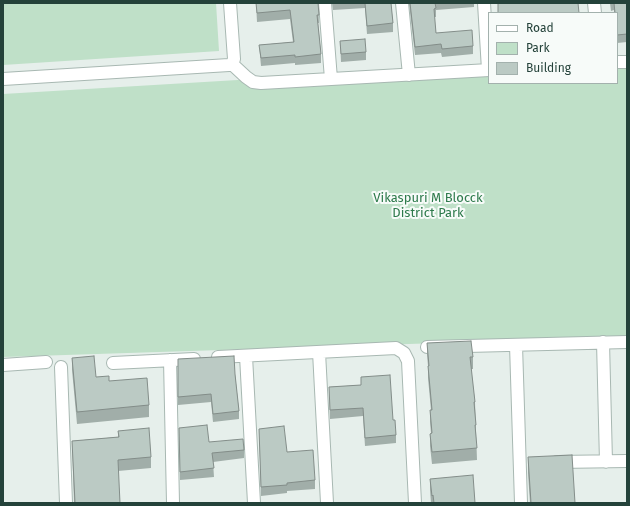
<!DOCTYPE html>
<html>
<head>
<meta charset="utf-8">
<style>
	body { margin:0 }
	#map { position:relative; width:630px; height:506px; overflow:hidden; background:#e6efeb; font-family:"Fira Sans",sans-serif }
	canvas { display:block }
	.frame { position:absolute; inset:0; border:4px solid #24423a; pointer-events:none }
	.legend { position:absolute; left:488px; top:12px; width:130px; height:72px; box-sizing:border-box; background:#f7fbf9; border:1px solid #a3b1ad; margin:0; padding:5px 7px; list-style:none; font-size:12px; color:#24423a }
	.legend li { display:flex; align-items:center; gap:8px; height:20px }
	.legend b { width:20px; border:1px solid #a3b1ad }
</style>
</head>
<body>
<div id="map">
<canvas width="630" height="506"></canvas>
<div class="frame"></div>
<ul class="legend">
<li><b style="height:5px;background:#fff"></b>Road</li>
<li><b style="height:11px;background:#bfe0c8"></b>Park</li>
<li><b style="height:11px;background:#bbcac4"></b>Building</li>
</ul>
</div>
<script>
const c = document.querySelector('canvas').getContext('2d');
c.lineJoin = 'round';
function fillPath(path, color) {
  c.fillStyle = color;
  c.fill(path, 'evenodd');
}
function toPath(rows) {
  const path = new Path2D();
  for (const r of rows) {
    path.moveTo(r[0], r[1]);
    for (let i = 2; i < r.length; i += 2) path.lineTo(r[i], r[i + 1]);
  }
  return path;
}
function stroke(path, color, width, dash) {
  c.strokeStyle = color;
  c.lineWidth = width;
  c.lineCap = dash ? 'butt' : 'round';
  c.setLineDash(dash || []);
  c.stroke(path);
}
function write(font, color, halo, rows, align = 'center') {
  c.font = font + ' "Fira Sans",sans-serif';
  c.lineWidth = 4;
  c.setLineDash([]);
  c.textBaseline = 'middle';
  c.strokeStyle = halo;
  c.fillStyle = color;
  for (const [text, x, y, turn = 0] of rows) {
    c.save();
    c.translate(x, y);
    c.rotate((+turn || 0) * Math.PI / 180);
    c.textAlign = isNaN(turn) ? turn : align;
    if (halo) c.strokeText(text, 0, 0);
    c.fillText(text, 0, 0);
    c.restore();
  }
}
fillPath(toPath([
	[3,3,216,3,219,51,3,65],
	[617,57,627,57,627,337,3,357,3,94,489,65,489,83,617,83]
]), '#bfe0c8');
const minor = toPath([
	[325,3,331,79],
	[402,3,409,75],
	[484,3,488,70],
	[594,3,595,13],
	[617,62,627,62],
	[232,64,246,77,253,82,261,83,489,70],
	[3,79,229,65,232,64,234,59,230,3],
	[603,342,606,462],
	[516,345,521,503],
	[427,347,627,342],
	[319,352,327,503],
	[246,356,254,503],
	[218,357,396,348,404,353,408,361,415,503],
	[170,360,173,503],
	[113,363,194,359],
	[3,365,46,362],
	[61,367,66,503],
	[557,462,627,461]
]);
stroke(minor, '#a8b8b2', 14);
stroke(minor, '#fff', 12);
fillPath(toPath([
	[256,3,318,3,319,23,318,23,321,54,321,63,295,65,295,63,261,66,259,45,293,42,290,19,257,22],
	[332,3,391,3,393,23,393,32,367,34,365,8,333,10],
	[409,3,474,3,474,7,436,10,436,17,434,17,436,33,473,46,473,54,442,57,441,53,415,55],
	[610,3,627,3,627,42,617,43,617,13,614,13,614,10,611,11],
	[340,41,366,52,366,60,341,62],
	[427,343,473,357,473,369,471,369,475,402,477,460,432,464,430,446,430,434,431,433,430,422,430,410,431,410,428,378,428,366,427,354],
	[72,358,96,377,109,381,149,405,149,417,77,424,72,370],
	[178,359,235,374,239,411,239,419,213,422,211,402,178,405],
	[361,377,393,420,396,435,396,443,365,446,363,416,330,419,329,387,361,385],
	[179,428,209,442,244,450,244,458,213,462,214,477,180,480],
	[259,429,287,452,315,480,315,489,287,491,287,493,261,496],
	[118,431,151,457,151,468,118,471,120,503,74,503,72,441,118,437],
	[528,457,575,503,530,503,528,473],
	[430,479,475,503,431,503,430,490]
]), '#a1aea9');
const building = toPath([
	[256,3,318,3,319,15,317,15,321,54,295,57,295,55,261,58,259,45,294,42,290,10,257,13,256,3],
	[365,3,391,3,393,23,367,26,365,3],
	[410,3,435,3,436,8,434,9,436,33,472,30,473,46,442,49,441,44,415,47,410,3],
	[498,3,578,3,579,13,498,13,498,3],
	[614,3,627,3,627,34,617,35,617,13,615,13,614,3],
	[365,39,366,52,341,54,340,41,365,39],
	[471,341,473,357,470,357,475,402,474,402,476,425,475,425,477,448,432,452,430,434,432,433,430,410,432,410,428,366,429,366,427,343,471,341],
	[94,356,96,377,109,376,109,381,147,378,149,405,77,412,72,358,94,356],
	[234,356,235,374,239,411,213,414,211,394,178,397,178,359,234,356],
	[390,375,393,420,395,420,396,435,365,438,363,408,330,410,329,387,361,385,361,377,390,375],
	[207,425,209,442,243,439,244,450,212,453,214,468,180,472,179,428,207,425],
	[284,426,287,452,313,450,315,480,287,483,287,485,261,487,259,429,284,426],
	[149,428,151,457,118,460,120,503,75,503,72,441,119,437,118,431,149,428],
	[572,455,575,503,531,503,528,457,572,455],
	[473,475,475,503,434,503,433,495,432,496,430,479,473,475]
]);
fillPath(building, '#bbcac4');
stroke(building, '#838d89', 1);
write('13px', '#2d7a4b', '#f7fbf9', [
	["Vikaspuri M Blocck",428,198],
	["District Park",428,213]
]);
</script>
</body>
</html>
